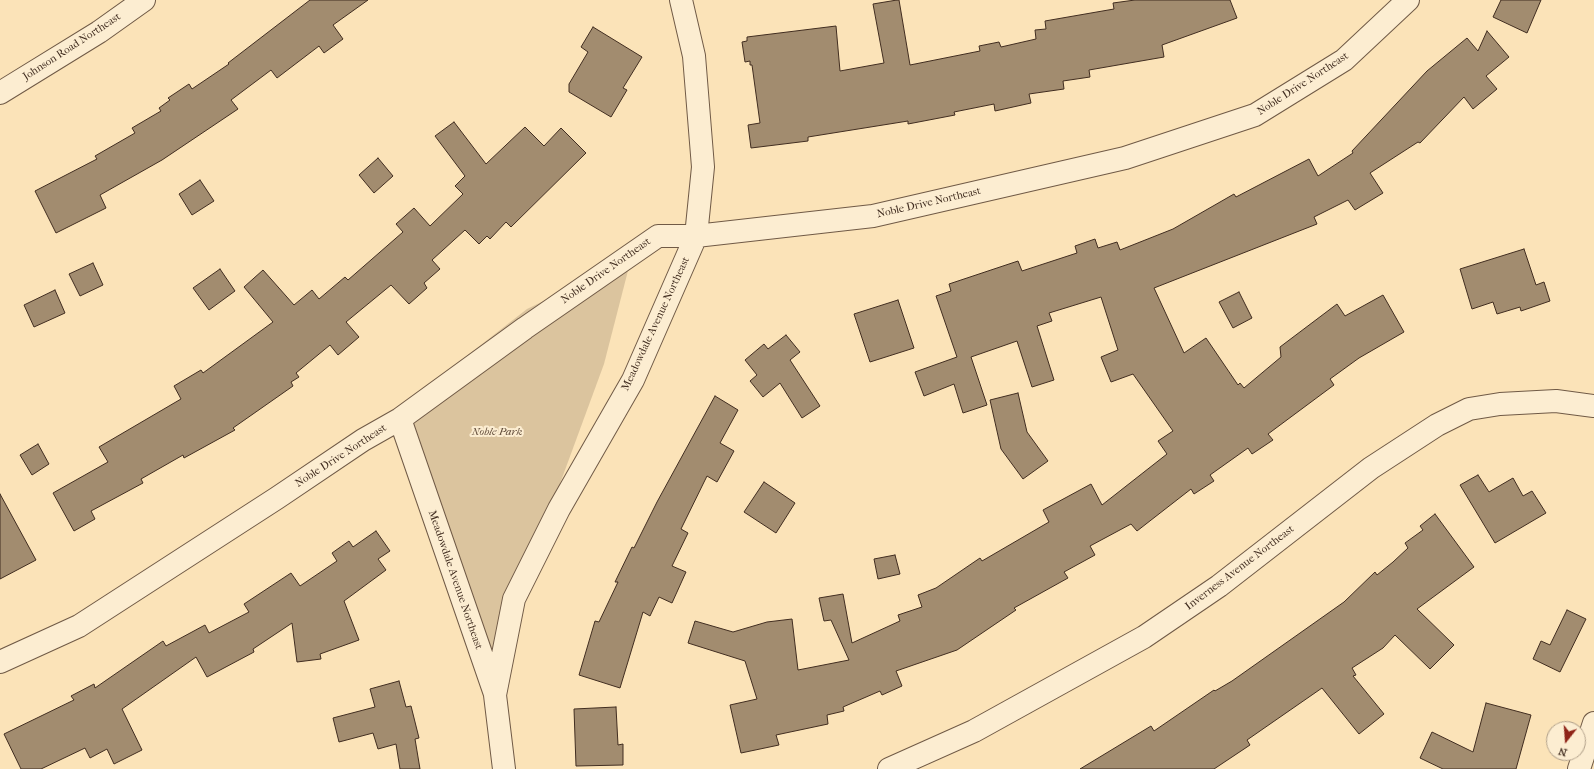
<!DOCTYPE html>
<html>
<head>
<meta charset="utf-8">
<style>
	body { margin:0 }
	#map { position:relative; width:1594px; height:769px; overflow:hidden; background:#fbe3b8; font-family:"IM FELL French Canon",serif }
	canvas { display:block }
	.north { position:absolute; left:1546px; top:721px; width:40px; height:40px; box-sizing:border-box; background:#fcedd1; border:1px solid #b1a08a; border-radius:50%; rotate:197deg; font-size:11px; font-weight:700; line-height:16px; text-align:center; color:#412d20 }
	.north::after { content:''; display:block; margin:auto; width:14px; height:18px; background:#8f2418; clip-path:polygon(50% 0,100% 100%,50% 72%,0 100%) }
</style>
</head>
<body>
<div id="map">
<canvas width="1594" height="769"></canvas>
<div class="north">N</div>
</div>
<script>
const c = document.querySelector('canvas').getContext('2d');
c.lineJoin = 'round';
function fillPath(path, color) {
  c.fillStyle = color;
  c.fill(path, 'evenodd');
}
function toPath(rows) {
  const path = new Path2D();
  for (const r of rows) {
    path.moveTo(r[0], r[1]);
    for (let i = 2; i < r.length; i += 2) path.lineTo(r[i], r[i + 1]);
  }
  return path;
}
function stroke(path, color, width, dash) {
  c.strokeStyle = color;
  c.lineWidth = width;
  c.lineCap = dash ? 'butt' : 'round';
  c.setLineDash(dash || []);
  c.stroke(path);
}
function write(font, color, halo, rows, align = 'center') {
  c.font = font + ' "IM FELL French Canon",serif';
  c.lineWidth = 4;
  c.setLineDash([]);
  c.textBaseline = 'middle';
  c.strokeStyle = halo;
  c.fillStyle = color;
  for (const [text, x, y, turn = 0] of rows) {
    c.save();
    c.translate(x, y);
    c.rotate((+turn || 0) * Math.PI / 180);
    c.textAlign = isNaN(turn) ? turn : align;
    if (halo) c.strokeText(text, 0, 0);
    c.fillText(text, 0, 0);
    c.restore();
  }
}
fillPath(toPath([
	[631,259,604,364,494,663,405,404,527,309]
]), '#dbc49e');
const building = toPath([
	[310,0,368,0,333,25,343,39,324,53,319,46,277,78,271,70,231,100,238,109,162,160,100,195,106,208,56,233,35,191,97,159,95,156,135,133,132,128,161,111,159,108,170,100,168,98,189,84,192,89,229,64,228,63,310,0],
	[897,0,899,0,910,65,980,51,979,46,999,42,1001,47,1036,39,1035,30,1046,29,1045,21,1114,9,1113,3,1135,0,1230,0,1237,18,1162,45,1164,57,1089,70,1090,77,1063,81,1064,89,1029,94,1031,103,995,111,994,104,954,112,955,115,908,124,908,121,808,137,808,141,751,148,748,125,760,123,752,65,750,65,750,61,745,62,742,42,747,41,747,37,836,26,840,71,884,63,873,4,897,0],
	[1501,0,1541,0,1527,33,1493,17,1501,0],
	[593,27,642,57,623,88,627,90,611,117,569,92,569,84,588,52,581,47,593,27],
	[1487,31,1509,57,1486,76,1497,89,1473,109,1464,97,1420,143,1418,142,1370,173,1383,193,1355,210,1348,200,1314,217,1317,224,1154,288,1184,353,1206,338,1238,385,1240,383,1244,388,1281,357,1280,347,1337,304,1345,316,1383,295,1404,332,1359,358,1330,379,1334,385,1268,434,1273,440,1252,454,1248,448,1210,475,1214,481,1194,494,1191,489,1137,531,1131,524,1090,546,1095,555,1064,572,1068,578,1014,608,1016,610,957,650,896,671,902,686,882,695,880,691,843,707,844,711,827,715,828,724,776,735,779,745,741,753,730,705,757,699,745,661,688,643,695,621,733,632,767,622,792,619,798,670,849,660,831,620,824,621,819,598,843,594,852,643,900,621,898,615,922,607,918,595,936,588,980,558,982,561,1049,522,1043,510,1091,484,1102,505,1167,454,1158,441,1173,431,1133,374,1111,382,1101,357,1118,350,1101,297,1049,313,1052,321,1037,326,1054,380,1032,387,1017,341,971,357,987,405,963,413,954,384,924,396,915,372,957,357,936,296,951,291,949,284,1018,261,1022,271,1077,253,1075,246,1095,239,1098,248,1117,242,1120,250,1173,229,1234,194,1236,197,1309,159,1318,176,1353,153,1352,151,1427,71,1467,38,1478,51,1487,31],
	[454,122,486,164,525,127,544,146,561,128,586,153,511,227,506,222,490,239,487,236,479,244,465,230,432,260,440,269,424,283,427,288,409,304,391,285,346,322,359,337,338,355,330,345,296,373,299,377,291,382,293,386,233,428,235,430,184,458,183,455,141,479,143,483,91,511,95,519,74,531,53,493,108,462,99,447,181,399,174,386,201,370,203,373,273,322,244,287,263,270,294,305,312,290,319,299,345,277,348,280,403,232,396,224,414,208,430,226,463,194,455,186,465,176,435,136,454,122],
	[378,158,393,176,374,193,359,175,378,158],
	[200,180,214,201,192,215,179,194,200,180],
	[1524,249,1536,285,1544,282,1550,301,1521,311,1520,307,1497,314,1493,302,1472,309,1460,269,1524,249],
	[93,263,103,285,80,296,69,274,93,263],
	[220,269,235,291,209,310,193,288,220,269],
	[55,290,65,313,34,327,24,305,55,290],
	[1239,292,1252,318,1233,328,1219,302,1239,292],
	[898,300,914,348,870,362,854,314,898,300],
	[786,335,800,352,790,360,820,406,802,418,780,383,763,397,750,381,757,375,745,360,764,344,768,349,786,335],
	[1018,393,1027,432,1048,461,1023,479,1001,449,990,400,1018,393],
	[715,396,738,410,720,443,734,451,717,482,707,476,681,529,688,533,672,566,686,572,672,603,659,597,650,616,643,612,620,688,579,675,595,621,599,622,618,582,615,582,632,547,634,548,657,502,715,396],
	[38,444,49,464,32,475,20,455,38,444],
	[1478,475,1489,492,1513,478,1523,496,1532,491,1546,513,1495,543,1460,485,1478,475],
	[764,482,795,503,776,533,744,512,764,482],
	[0,494,36,560,0,579,0,494],
	[1435,514,1474,567,1417,609,1454,645,1430,669,1395,635,1383,648,1352,668,1356,675,1353,676,1384,714,1359,734,1322,688,1247,740,1250,745,1214,769,1080,769,1151,726,1154,731,1214,690,1215,691,1232,681,1344,602,1375,572,1377,575,1393,562,1408,548,1405,543,1423,530,1420,526,1435,514],
	[376,531,390,551,378,559,386,570,344,601,359,640,320,654,321,659,297,662,292,623,253,649,254,652,207,677,196,657,122,709,142,750,114,764,107,749,90,758,85,748,41,769,21,769,4,734,74,700,71,696,94,684,95,688,163,641,166,646,205,625,209,633,249,612,244,604,291,573,300,586,337,561,332,553,349,541,353,547,376,531],
	[895,555,900,574,878,579,874,559,895,555],
	[1567,610,1586,619,1560,672,1533,659,1541,641,1550,645,1567,610],
	[399,681,406,707,411,706,419,738,415,739,420,769,400,769,396,744,378,749,373,733,339,742,333,718,375,707,370,689,399,681],
	[1486,703,1531,715,1516,769,1443,769,1420,758,1432,732,1473,752,1486,703],
	[616,707,618,745,623,744,623,765,576,766,574,709,616,707]
]);
fillPath(building, '#a28c6f');
stroke(building, '#412d20', 1);
const minor = toPath([
	[400,419,495,694],
	[0,662,79,626,277,498,363,440,400,419,525,328,658,236,696,236,873,216,1125,158,1255,115,1344,60,1408,0],
	[504,769,495,695,514,599,559,509,633,380,696,236,703,167,694,56,681,0],
	[889,769,974,731,1144,637,1219,586,1371,468,1437,425,1469,409,1500,404,1556,401,1594,406],
	[1579,769,1594,723]
]);
const tertiary = toPath([
	[0,93,99,32,144,0]
]);
stroke(minor, '#705a46', 24);
stroke(tertiary, '#705a46', 24);
stroke(minor, '#fcedd1', 22);
stroke(tertiary, '#fcedd1', 22);
write('11px', '#412d20', '#fcedd1', [
	["Johnson Road Northeast",72,47,-33],
	["Noble Drive Northeast",1303,84,-33],
	["Noble Drive Northeast",929,203,-13],
	["Noble Drive Northeast",606,271,-35],
	["Meadowdale Avenue Northeast",656,324,-65],
	["Noble Drive Northeast",341,456,-33],
	["Inverness Avenue Northeast",1240,568,-37],
	["Meadowdale Avenue Northeast",455,580,71]
]);
write('italic 11px', '#604b39', '#fcedd1', [
	["Noble Park",497,432]
]);
</script>
</body>
</html>
